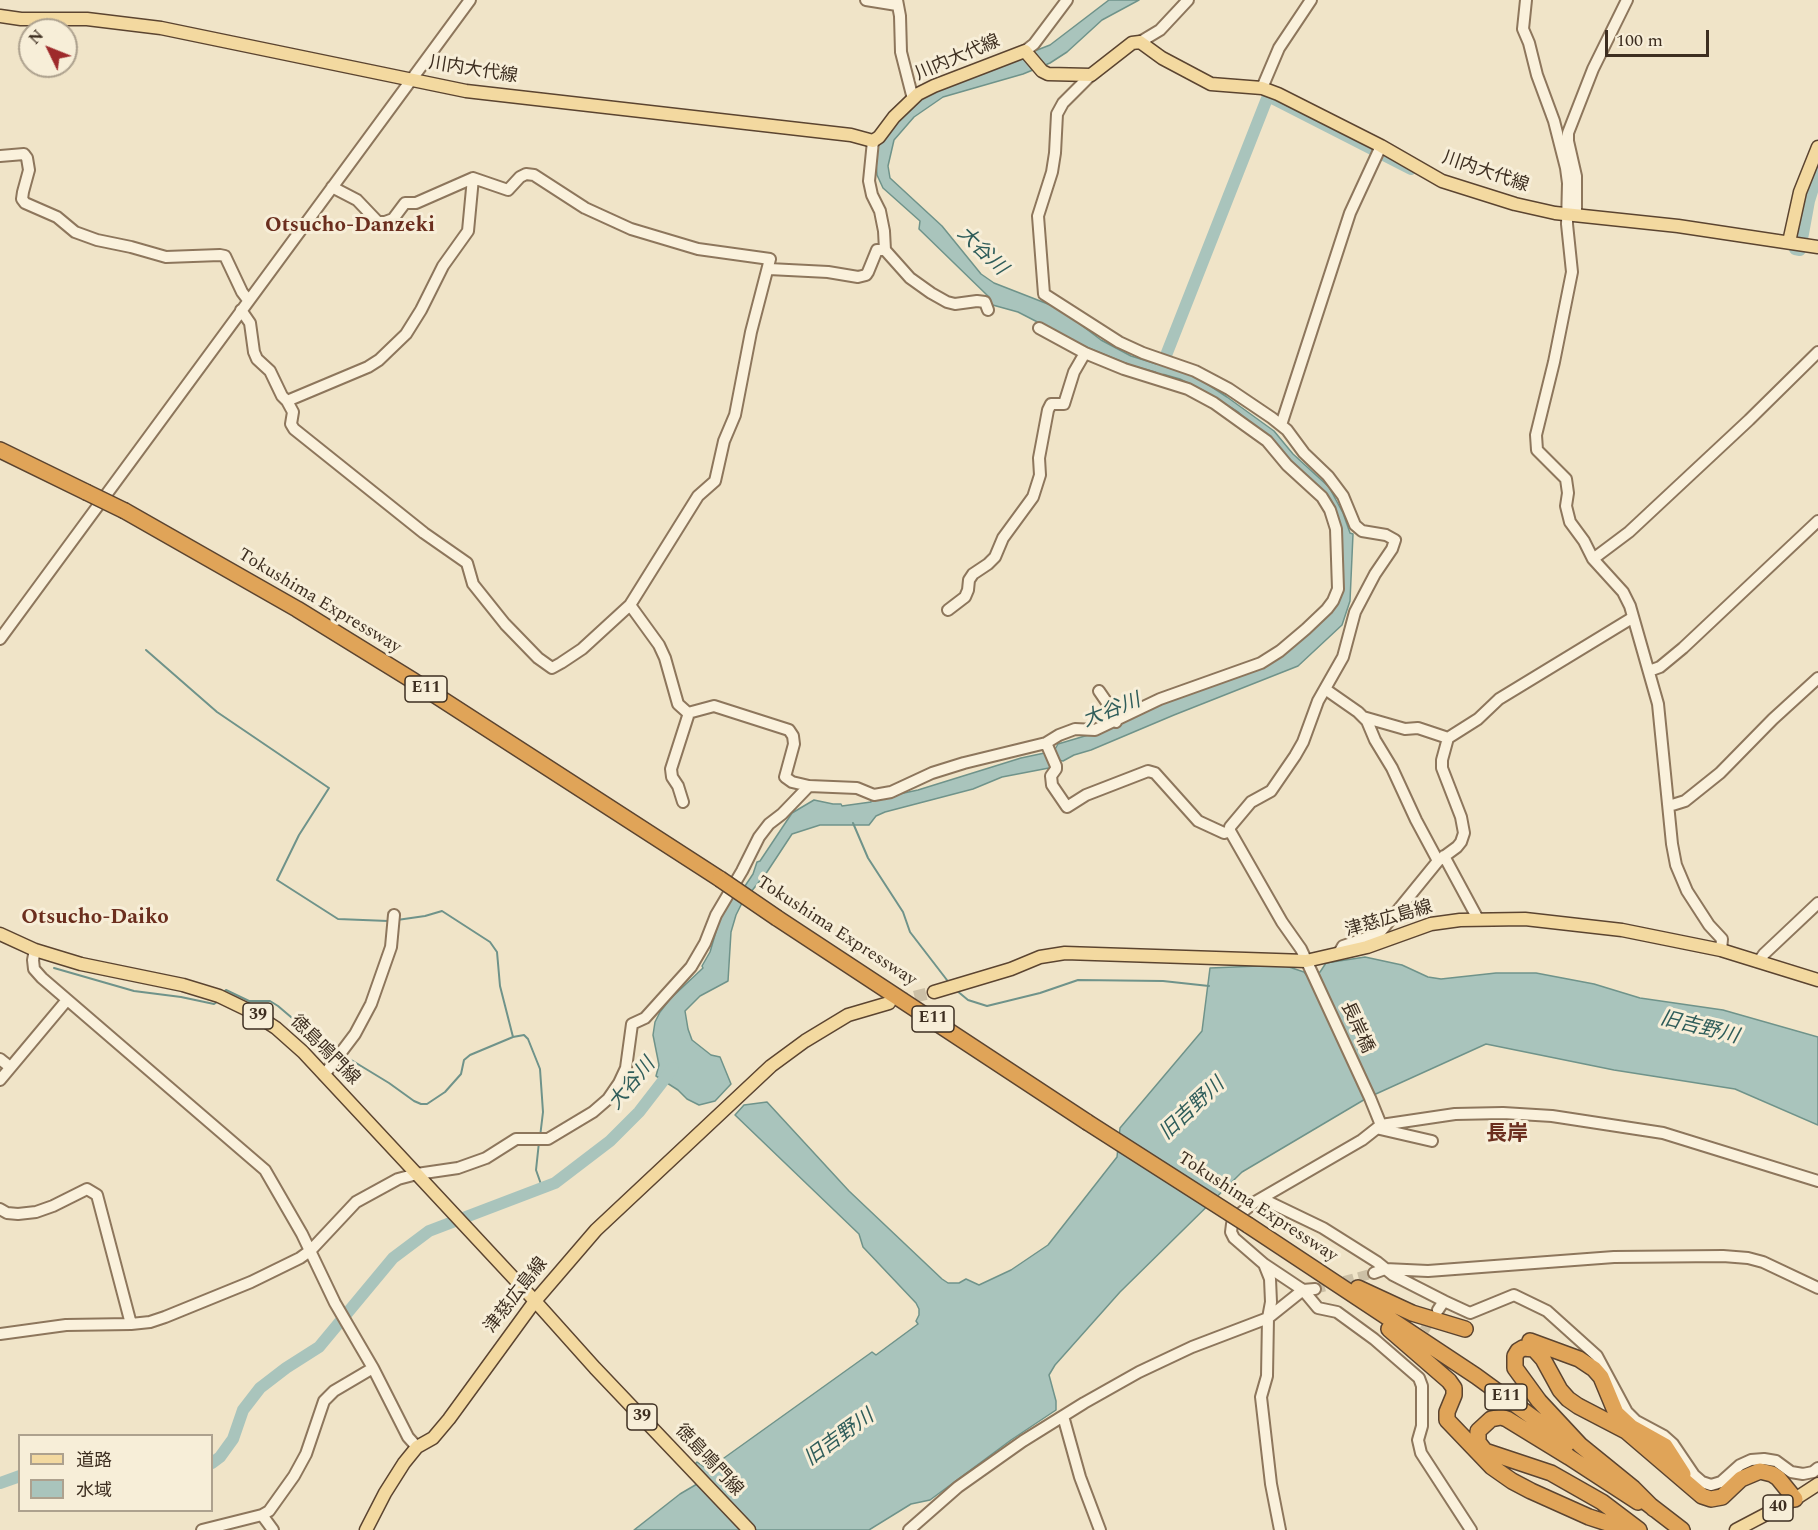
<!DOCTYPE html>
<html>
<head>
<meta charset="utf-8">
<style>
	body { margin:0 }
	#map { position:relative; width:1818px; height:1530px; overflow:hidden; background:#f0e4c8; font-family:Spectral,"Noto Sans JP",serif }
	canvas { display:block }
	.legend { position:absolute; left:18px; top:1434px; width:195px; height:78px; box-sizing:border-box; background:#f7eed8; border:2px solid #ada18e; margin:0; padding:8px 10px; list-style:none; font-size:18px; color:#3d2e20 }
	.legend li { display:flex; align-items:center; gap:12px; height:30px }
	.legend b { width:30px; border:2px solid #ada18e }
	.north { position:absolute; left:18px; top:18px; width:60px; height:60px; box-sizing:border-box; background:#f7eed8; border:2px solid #ada18e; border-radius:50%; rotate:313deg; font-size:16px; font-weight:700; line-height:24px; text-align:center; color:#3d2e20 }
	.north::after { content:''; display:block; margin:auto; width:21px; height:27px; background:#9e2a2b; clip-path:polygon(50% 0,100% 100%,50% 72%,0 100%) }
	.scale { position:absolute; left:1605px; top:30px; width:104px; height:27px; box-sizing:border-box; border:3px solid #3d2e20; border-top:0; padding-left:8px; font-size:18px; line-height:21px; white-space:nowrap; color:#3d2e20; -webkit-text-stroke:4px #f7eed8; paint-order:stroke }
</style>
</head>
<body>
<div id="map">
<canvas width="1818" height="1530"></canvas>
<ul class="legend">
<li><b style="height:8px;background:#f3d9a0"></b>道路</li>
<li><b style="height:16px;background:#a9c4bc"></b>水域</li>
</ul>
<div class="north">N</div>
<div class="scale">100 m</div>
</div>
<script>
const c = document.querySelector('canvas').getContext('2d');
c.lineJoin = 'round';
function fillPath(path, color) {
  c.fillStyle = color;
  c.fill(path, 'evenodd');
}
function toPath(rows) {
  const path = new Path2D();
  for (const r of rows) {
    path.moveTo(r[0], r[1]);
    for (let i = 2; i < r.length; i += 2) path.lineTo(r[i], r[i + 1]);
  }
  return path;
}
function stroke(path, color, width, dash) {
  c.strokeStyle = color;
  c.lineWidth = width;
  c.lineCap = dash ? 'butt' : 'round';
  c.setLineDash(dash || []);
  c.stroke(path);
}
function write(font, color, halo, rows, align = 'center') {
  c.font = font + ' Spectral,"Noto Sans JP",serif';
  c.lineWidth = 6;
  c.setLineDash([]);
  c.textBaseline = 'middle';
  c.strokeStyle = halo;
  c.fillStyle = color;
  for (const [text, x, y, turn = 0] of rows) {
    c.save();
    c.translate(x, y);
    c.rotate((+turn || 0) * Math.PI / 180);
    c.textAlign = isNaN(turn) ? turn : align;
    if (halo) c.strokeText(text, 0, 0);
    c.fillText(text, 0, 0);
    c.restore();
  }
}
const water = toPath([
	[1109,0,1139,0,1102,20,1067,52,1050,63,1023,74,943,97,914,117,894,140,888,166,890,178,942,226,981,274,994,283,1053,306,1068,315,1101,340,1131,356,1195,376,1227,397,1274,431,1293,454,1329,487,1343,513,1350,533,1353,534,1350,601,1342,625,1298,666,1174,715,1091,750,1074,755,1063,761,1058,760,1049,768,1002,777,973,789,885,812,876,816,869,825,820,825,792,834,767,872,742,903,736,915,731,932,728,981,700,996,685,1011,688,1029,692,1040,711,1055,720,1057,731,1084,715,1101,699,1105,687,1099,678,1090,656,1076,659,1065,653,1035,655,1022,660,1012,670,999,703,968,702,966,710,952,720,918,733,895,736,897,745,886,753,874,757,862,760,861,792,813,814,800,833,804,841,804,842,806,871,802,871,800,918,790,1021,758,1054,751,1058,744,1105,730,1159,704,1265,665,1336,604,1338,525,1292,463,1280,451,1238,412,1204,391,1180,379,1130,365,1086,347,1018,312,989,304,987,301,989,297,919,229,920,221,883,188,877,175,875,151,879,141,918,100,931,91,1050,45,1109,0],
	[1365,957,1402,965,1428,977,1441,979,1496,973,1536,973,1594,984,1640,998,1723,1010,1818,1037,1818,1125,1735,1089,1614,1070,1486,1044,1367,1098,1242,1172,1120,1292,1055,1365,1049,1375,1056,1401,1056,1410,1011,1440,930,1500,911,1504,869,1530,634,1530,680,1494,697,1484,688,1472,697,1462,713,1473,720,1469,724,1458,872,1352,876,1355,918,1324,916,1321,919,1315,919,1309,916,1303,863,1247,859,1234,735,1115,744,1105,767,1102,849,1191,942,1279,948,1283,959,1283,966,1279,979,1285,1011,1270,1048,1245,1117,1157,1120,1128,1202,1031,1210,968,1283,965,1304,972,1308,977,1320,972,1326,963,1365,957]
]);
fillPath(water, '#a9c4bc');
stroke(water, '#6f938a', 1.5);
stroke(toPath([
	[146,650,217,712,329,788,299,835,277,880,338,919,388,921],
	[853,823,868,858,903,912,910,932,950,984],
	[397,920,425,916,442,911,490,942,497,952,500,986,513,1037],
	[54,968,134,991,181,997,214,1004,217,1002],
	[956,990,968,1000,987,1006,1040,993,1078,980,1163,981,1209,986],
	[224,992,226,990,249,1001,270,1001,278,1006,298,1023,338,1052],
	[343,1055,389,1083,414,1101,421,1104,427,1104,445,1092,461,1074,464,1060,470,1055,513,1037,524,1035,528,1039,540,1069,543,1112,540,1137],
	[539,1142,536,1170,542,1187]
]), '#6f938a', 2);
stroke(toPath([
	[1795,249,1800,250,1809,201,1818,172],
	[1161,368,1268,96,1411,169],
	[212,1463,220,1457,233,1439,243,1410,260,1388,286,1368,319,1347,393,1258,429,1231,555,1183,610,1141,639,1112,673,1068],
	[0,1483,20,1476]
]), '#a9c4bc', 12);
stroke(toPath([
	[1315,1289,1374,1273],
	[1407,1355,1436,1313]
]), '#ccc0a6', 10, [10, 5]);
stroke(toPath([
	[897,1001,934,992]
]), '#ccc0a6', 12, [12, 6]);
const minor = toPath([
	[866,0,897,5],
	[897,0,900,16,901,52,913,99],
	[1526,0,1523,29,1529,43,1537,75,1554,121,1566,168,1568,183,1567,224,1572,272,1554,362,1536,435,1537,450,1566,479,1568,493,1566,506,1570,522,1584,541,1593,559,1623,592,1630,606,1658,704,1672,844,1676,865,1687,891,1709,925,1722,939,1721,950],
	[1140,42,1160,30,1188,0],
	[1025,51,1034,44,1067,0],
	[1091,75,1063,103,1057,114,1055,153,1052,172,1038,216,1044,294,1119,342,1143,353,1195,371,1229,389,1272,418,1287,430,1304,453,1328,476,1343,496,1355,525,1362,531,1386,535,1395,540,1392,549,1375,574,1355,612,1343,657,1318,701,1303,742,1295,756,1271,791,1251,802,1230,827,1230,831,1282,922,1301,949,1370,1098,1381,1125,1362,1140,1255,1202,1241,1213,1232,1224,1231,1232,1234,1238,1264,1264,1270,1279,1271,1302,1268,1318,1267,1376,1261,1397,1271,1484,1280,1530],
	[1262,88,1279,48,1311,0],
	[873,141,869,181,872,195,880,211,884,231,885,250,910,278,931,293,947,302,955,304,977,301,985,302,988,310],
	[0,156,24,154,27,158,29,170,23,192,22,199,25,203,57,217,75,232,97,240,131,247,166,257,220,255,225,256,242,292,248,300],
	[1576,214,1576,176,1568,141,1568,133,1593,69,1627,0],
	[769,269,828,272,858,277,866,275,868,272,877,250,885,250],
	[241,310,250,323,254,352,257,359,270,371,282,396,287,401,293,412,291,424,294,429,424,533,467,563,473,584,505,624,538,658,552,668,561,663,582,649,630,605,698,496,715,481,724,441,735,415,751,332,770,259,698,249,631,229,585,208,534,175,526,174,520,177,508,190,473,178,416,203,405,203,393,219,385,222,378,222,357,200,332,187],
	[287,401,368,367,379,360,406,334,421,310,443,266,468,231,473,178],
	[1281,425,1350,213,1381,146],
	[1593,559,1629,532,1749,420,1818,352],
	[630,605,659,645,665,658,678,704,688,713,688,716,671,769,672,777,678,786,683,802],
	[948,610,965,597,968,590,969,580,973,574,988,564,995,557,1003,538,1033,497,1040,475,1039,458,1048,410,1051,404,1064,404,1074,372,1085,353,1039,328],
	[0,639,470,0],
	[1649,671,1660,667,1683,648,1818,521],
	[1325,689,1358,712,1367,721,1375,740,1392,768,1416,820,1438,861,1381,931,1372,936,1343,946,1339,953],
	[1099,691,1110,707,1116,722],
	[688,713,714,706,789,730,793,736,794,744,785,777,792,782,809,786,857,788,874,795,891,792,932,773,964,763,1046,743,1059,735,1075,729,1095,730,1160,699,1261,663,1280,651,1306,629,1327,609,1333,601,1338,589,1336,529,1330,510,1322,497,1287,465,1267,441,1214,403,1188,389,1124,369,1085,353],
	[1363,717,1405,729,1418,728,1448,738,1478,719,1499,699,1632,618],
	[1046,743,1056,766,1056,769,1051,776,1052,785,1067,807,1086,795,1148,771,1155,773,1198,821,1224,833,1230,831],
	[1669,806,1685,801,1720,773,1773,719,1818,678],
	[1444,856,1478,919],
	[1438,861,1457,847,1461,842,1464,833,1461,817,1442,768,1442,760,1448,738],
	[35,950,33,960,34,969,42,978,265,1170,302,1234,335,1303,373,1368,408,1437,417,1447],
	[1759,961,1764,954,1818,903],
	[0,1059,10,1067],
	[324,1075,355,1034,371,1004,391,947,394,915],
	[0,1080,67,1000],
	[1381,1125,1455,1114,1503,1113,1552,1116,1663,1133,1818,1181],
	[1380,1129,1432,1141],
	[1264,1197,1269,1202,1323,1228,1377,1262,1393,1275,1444,1301,1438,1310],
	[0,1209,7,1213,18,1214,36,1212,53,1206,87,1189,97,1195,131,1324],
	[1264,1264,1303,1290,1318,1308,1337,1312,1374,1339,1419,1378,1422,1386,1422,1426,1418,1440,1421,1453,1471,1530],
	[1374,1273,1385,1269,1428,1271,1614,1257,1723,1256,1748,1258,1763,1262,1818,1288],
	[1444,1301,1470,1313,1514,1295,1547,1311,1597,1356,1627,1412,1636,1421,1664,1436,1673,1444,1694,1475,1702,1482,1711,1485,1721,1482,1740,1465,1751,1460,1764,1459,1776,1461,1791,1472,1803,1474,1813,1472,1818,1468],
	[0,1334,66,1325,131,1324,150,1322,165,1317,251,1282,300,1258,311,1250,356,1202,398,1179,417,1174,458,1168,486,1158,516,1139,548,1139,593,1112,608,1099,619,1083,626,1068,632,1024,645,1018,691,967,705,943,716,915,742,871,759,837,769,824,782,814,809,786],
	[1063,1416,1080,1477,1100,1530],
	[262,1515,273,1530],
	[202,1530,262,1515,269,1511,294,1476,306,1454,324,1401,334,1391,373,1368],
	[909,1530,958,1487,1023,1441,1084,1403,1139,1372,1192,1347,1268,1318,1303,1290,1315,1289]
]);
const major = toPath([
	[0,16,21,19,87,19,161,28,466,91,851,135,873,141,879,137,894,117,918,94,934,86,1025,51,1042,71,1048,74,1091,75,1132,43,1140,42,1162,58,1211,84,1262,88,1278,94,1381,146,1442,181,1515,204,1555,213,1678,226,1818,247],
	[1789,242,1800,192,1818,147],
	[0,934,35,950,81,964,183,985,219,996,250,1011,276,1028,303,1052,535,1301,595,1368,749,1530],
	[934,992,1011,969,1040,957,1065,953,1306,961,1367,947,1431,924,1460,920,1525,919,1622,930,1721,950,1818,980],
	[366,1530,385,1493,404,1463,417,1447,433,1438,449,1419,535,1301,596,1230,771,1066,805,1041,848,1015,889,1003],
	[1736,1530,1795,1499,1818,1484]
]);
const highway = toPath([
	[0,450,86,492],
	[125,511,297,609,412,680,720,879],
	[777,918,1087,1122],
	[1248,1225,1476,1376,1568,1443],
	[1358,1288,1412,1313,1465,1329],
	[1389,1329,1449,1381,1454,1388,1454,1395,1447,1412,1447,1420,1492,1467,1512,1481,1531,1491,1589,1517,1629,1530],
	[1530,1341,1579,1359,1594,1369,1601,1377,1616,1413,1631,1427,1665,1446,1683,1474],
	[1638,1502,1569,1457,1507,1419,1501,1417,1491,1419,1478,1431,1478,1442,1485,1451,1551,1473,1602,1502,1639,1530],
	[1647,1503,1682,1530],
	[1654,1509,1633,1488,1580,1445,1539,1401,1515,1368,1515,1356,1518,1351,1523,1348,1534,1349,1543,1359,1560,1390,1568,1399,1578,1406,1626,1431,1702,1496,1711,1499,1722,1497,1741,1479,1760,1471,1772,1474,1778,1478,1795,1499]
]);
stroke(minor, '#8d765c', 14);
stroke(major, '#5b4430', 15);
stroke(highway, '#5b4430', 18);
stroke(minor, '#faf1dc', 10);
stroke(major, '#f3d9a0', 12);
stroke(highway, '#e0a458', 15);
const highwayBridge = toPath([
	[86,492,125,511],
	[720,879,777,918],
	[1087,1122,1248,1225]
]);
stroke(highwayBridge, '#5b4430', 18, []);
stroke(highwayBridge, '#e0a458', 15);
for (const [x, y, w] of [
	[426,689,42],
	[258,1016,30],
	[933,1019,42],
	[1506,1397,42],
	[642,1417,30],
	[1778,1508,30]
]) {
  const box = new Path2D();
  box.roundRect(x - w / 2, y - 13, w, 26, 4.5);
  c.fillStyle = '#f7eed8';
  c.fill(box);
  stroke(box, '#3d2e20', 1.5);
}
write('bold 16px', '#3d2e20', null, [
	["E11",426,689],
	["39",258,1016],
	["E11",933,1019],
	["E11",1506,1397],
	["39",642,1417],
	["40",1778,1508]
]);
write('18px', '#3d2e20', '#f7eed8', [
	["川内大代線",958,59,-23],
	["川内大代線",473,71,9],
	["川内大代線",1485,173,19],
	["Tokushima Expressway",319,602,31],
	["津慈広島線",1389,920,-16],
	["Tokushima Expressway",836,932,33],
	["長岸橋",1356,1028,65],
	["徳島鳴門線",324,1051,45],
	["Tokushima Expressway",1257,1208,33],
	["津慈広島線",517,1296,-52],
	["徳島鳴門線",708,1461,47]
]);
write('italic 20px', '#2f5d5a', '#f7eed8', [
	["大谷川",981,252,44],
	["大谷川",1112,712,-21],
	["旧吉野川",1699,1029,14],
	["大谷川",633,1085,-50],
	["旧吉野川",1193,1110,-43],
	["旧吉野川",840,1439,-36]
]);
write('bold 21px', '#6b2e1e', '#f7eed8', [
	["Otsucho-Danzeki",350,227],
	["Otsucho-Daiko",95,919],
	["長岸",1507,1136]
]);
</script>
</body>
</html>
